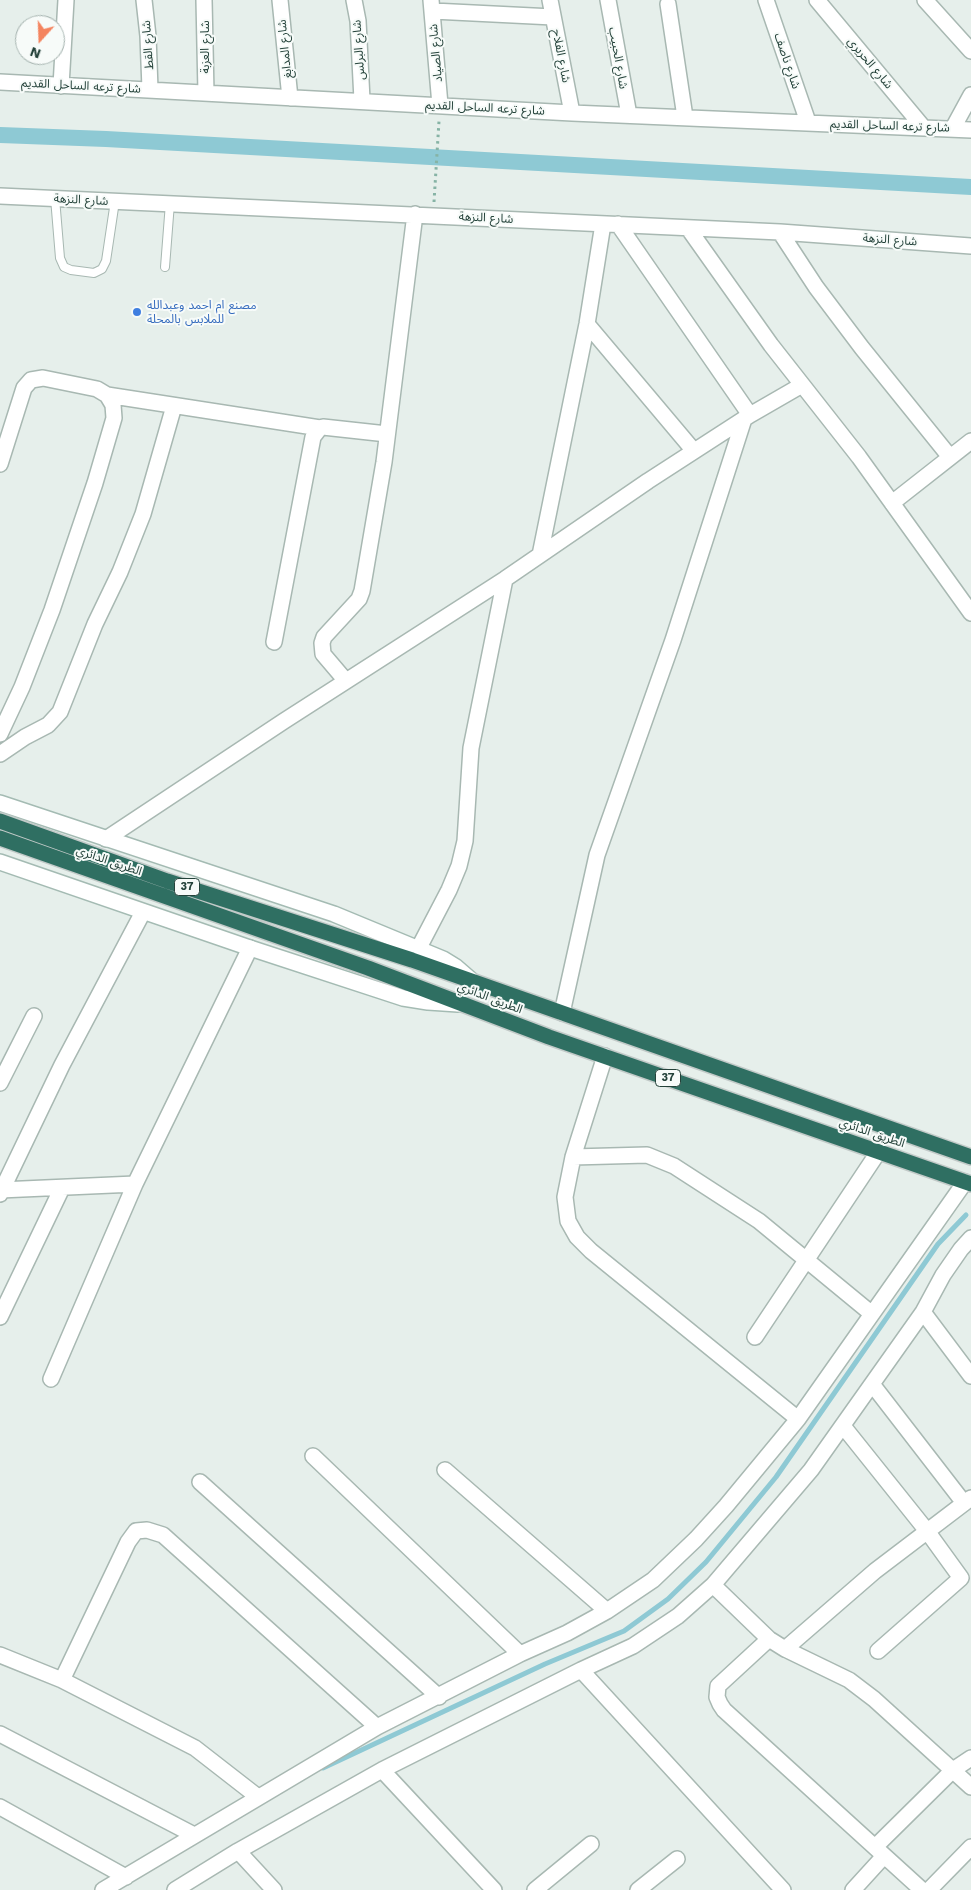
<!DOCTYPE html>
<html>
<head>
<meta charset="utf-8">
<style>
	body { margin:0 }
	#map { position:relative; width:971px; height:1890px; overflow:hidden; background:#e6efeb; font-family:"Work Sans",sans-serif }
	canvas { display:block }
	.north { position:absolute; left:15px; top:15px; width:50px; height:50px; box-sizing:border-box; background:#f7fbf9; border:1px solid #a3b1ad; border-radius:50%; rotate:200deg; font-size:14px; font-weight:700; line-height:20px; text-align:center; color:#24423a }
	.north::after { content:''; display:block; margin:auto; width:18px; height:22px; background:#f4845f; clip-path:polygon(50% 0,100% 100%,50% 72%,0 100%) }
</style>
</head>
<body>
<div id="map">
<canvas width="971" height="1890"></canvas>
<div class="north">N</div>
</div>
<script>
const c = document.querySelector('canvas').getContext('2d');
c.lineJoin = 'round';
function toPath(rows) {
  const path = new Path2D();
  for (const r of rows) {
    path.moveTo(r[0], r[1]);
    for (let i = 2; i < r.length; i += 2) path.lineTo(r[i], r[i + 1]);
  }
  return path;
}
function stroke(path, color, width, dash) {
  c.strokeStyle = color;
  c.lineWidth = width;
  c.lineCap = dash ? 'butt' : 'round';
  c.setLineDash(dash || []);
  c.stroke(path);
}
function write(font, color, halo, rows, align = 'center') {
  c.font = font + ' "Work Sans","Noto Sans Arabic",sans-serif';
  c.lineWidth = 4;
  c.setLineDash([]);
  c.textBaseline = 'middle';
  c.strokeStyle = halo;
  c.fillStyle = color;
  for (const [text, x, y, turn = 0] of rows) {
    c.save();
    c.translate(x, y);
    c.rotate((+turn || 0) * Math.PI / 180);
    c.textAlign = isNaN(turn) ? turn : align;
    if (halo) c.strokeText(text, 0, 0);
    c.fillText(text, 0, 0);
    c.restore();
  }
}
stroke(toPath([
	[323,1768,545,1664,624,1631,668,1599,706,1562,776,1477,938,1244,966,1215]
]), '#8ec9d4', 5);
stroke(toPath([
	[0,135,106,139,971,187]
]), '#8ec9d4', 16);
const lane = toPath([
	[55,198,60,258,64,267,71,270,94,273,102,269,106,261,115,201],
	[165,267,170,203]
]);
const street = toPath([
	[144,0,148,36,150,89],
	[204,0,206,93],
	[280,0,290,98],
	[354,0,358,21,362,100],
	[431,0,440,105],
	[550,0,572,113],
	[608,0,629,115],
	[766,0,808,122],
	[817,0,923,127],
	[925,0,971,51],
	[668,4,685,117],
	[433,11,553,17],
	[0,82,572,113,971,130],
	[61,86,66,0],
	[953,128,971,95],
	[0,196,780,232,971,246],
	[618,224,750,415,802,385],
	[688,228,771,345,859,457,971,613],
	[780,232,816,287,862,348,950,457],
	[587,324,694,451],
	[107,395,320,428],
	[0,464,24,388,31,380,43,378,97,389,107,395,113,405,114,418,95,483,52,610,22,687,0,734],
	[892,503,971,441],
	[540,555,587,324,603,224],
	[274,642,313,437,320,428,323,427,387,434],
	[346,681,323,654,322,643,324,637,359,599,362,591,384,462,415,214],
	[0,754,25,737,48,725,60,712,95,624,120,572,143,514,174,406],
	[106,839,284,721,505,579,648,481,750,415],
	[413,959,449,890,459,866,465,841,471,748,505,579],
	[562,1013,597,855,673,640,744,419],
	[605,1056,573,1157,565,1197,568,1221,577,1237,591,1251,798,1419],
	[0,1083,34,1016],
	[573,1157,647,1155,674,1166,759,1221,872,1314],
	[0,1190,135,1184],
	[0,1194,62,1065,143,912],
	[923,1312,971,1376],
	[0,1317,62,1188],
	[755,1337,879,1151],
	[51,1379,135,1184,250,948],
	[872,1384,964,1503],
	[843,1426,927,1531,961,1578,878,1651],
	[313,1456,520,1654],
	[445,1470,607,1611],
	[200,1482,439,1697],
	[713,1585,769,1639,785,1649,875,1571,971,1498],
	[769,1639,718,1686,717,1697,720,1704,724,1710,922,1890],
	[785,1649,849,1680,874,1699,971,1787],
	[0,1655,62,1680,195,1748,258,1797],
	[581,1670,783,1890],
	[62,1680,128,1542,136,1531,147,1530,163,1535,377,1727],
	[0,1734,194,1835],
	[382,1770,494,1890],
	[0,1807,126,1877],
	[875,1847,953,1770,971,1758],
	[238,1851,274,1890],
	[103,1890,377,1727,520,1654,567,1633,607,1611,653,1580,696,1539,726,1506,798,1419,965,1182],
	[175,1890,238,1851,382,1770,581,1670,633,1646,678,1616,713,1585,811,1470,923,1312,943,1275,961,1249,971,1238],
	[535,1890,591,1844],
	[638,1890,677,1859],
	[853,1890,884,1856],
	[929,1890,971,1847]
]);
const secondary = toPath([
	[0,803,334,914,443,959,456,967,471,980],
	[0,862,250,948,403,998,428,1002,458,1004]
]);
const highway = toPath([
	[0,821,167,881,412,960,971,1157],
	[0,838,368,968,549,1037,971,1184]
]);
stroke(lane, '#a8b8b2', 10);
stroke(street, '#a8b8b2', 18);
stroke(secondary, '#a4bbb3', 18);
stroke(highway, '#c2cac8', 18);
stroke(toPath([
	[434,202,439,121]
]), '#86b3a5', 3, [2.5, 4]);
stroke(lane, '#fff', 8);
stroke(street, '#fff', 15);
stroke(secondary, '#fff', 15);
stroke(highway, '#2f6f62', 15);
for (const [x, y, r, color] of [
	[137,312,5,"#3f7fe0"]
]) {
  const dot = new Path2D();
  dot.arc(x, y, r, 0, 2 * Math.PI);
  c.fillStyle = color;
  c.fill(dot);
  stroke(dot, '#f7fbf9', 2);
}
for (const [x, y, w] of [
	[187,887,25],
	[668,1078,25]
]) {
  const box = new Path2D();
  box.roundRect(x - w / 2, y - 8.5, w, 17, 4);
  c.fillStyle = '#f7fbf9';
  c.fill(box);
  stroke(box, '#24423a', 1);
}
write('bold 11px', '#24423a', null, [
	["37",187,887],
	["37",668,1078]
]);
write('12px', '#24423a', '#f7fbf9', [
	["شارع القط",148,45,-94],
	["شارع العزبة",205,47,-90],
	["شارع المدابغ",285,49,-96],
	["شارع البرلس",359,50,-94],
	["شارع الصياد",436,53,-95],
	["شارع الفلاح",561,56,79],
	["شارع الحبيب",618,58,80],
	["شارع ناصف",787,61,71],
	["شارع الحريري",870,63,50],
	["شارع ترعه الساحل القديم",81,86,3],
	["شارع ترعه الساحل القديم",485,108,3],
	["شارع ترعه الساحل القديم",890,126,2],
	["شارع النزهة",81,200,3],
	["شارع النزهة",486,218,3],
	["شارع النزهة",890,240,4],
	["الطريق الدائري",109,861,19],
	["الطريق الدائري",490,998,21],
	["الطريق الدائري",872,1133,19]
]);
write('12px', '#366cbe', '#f7fbf9', [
	["مصنع ام احمد وعبدالله",147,305],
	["للملابس بالمحلة",147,319]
], 'left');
</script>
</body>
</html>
